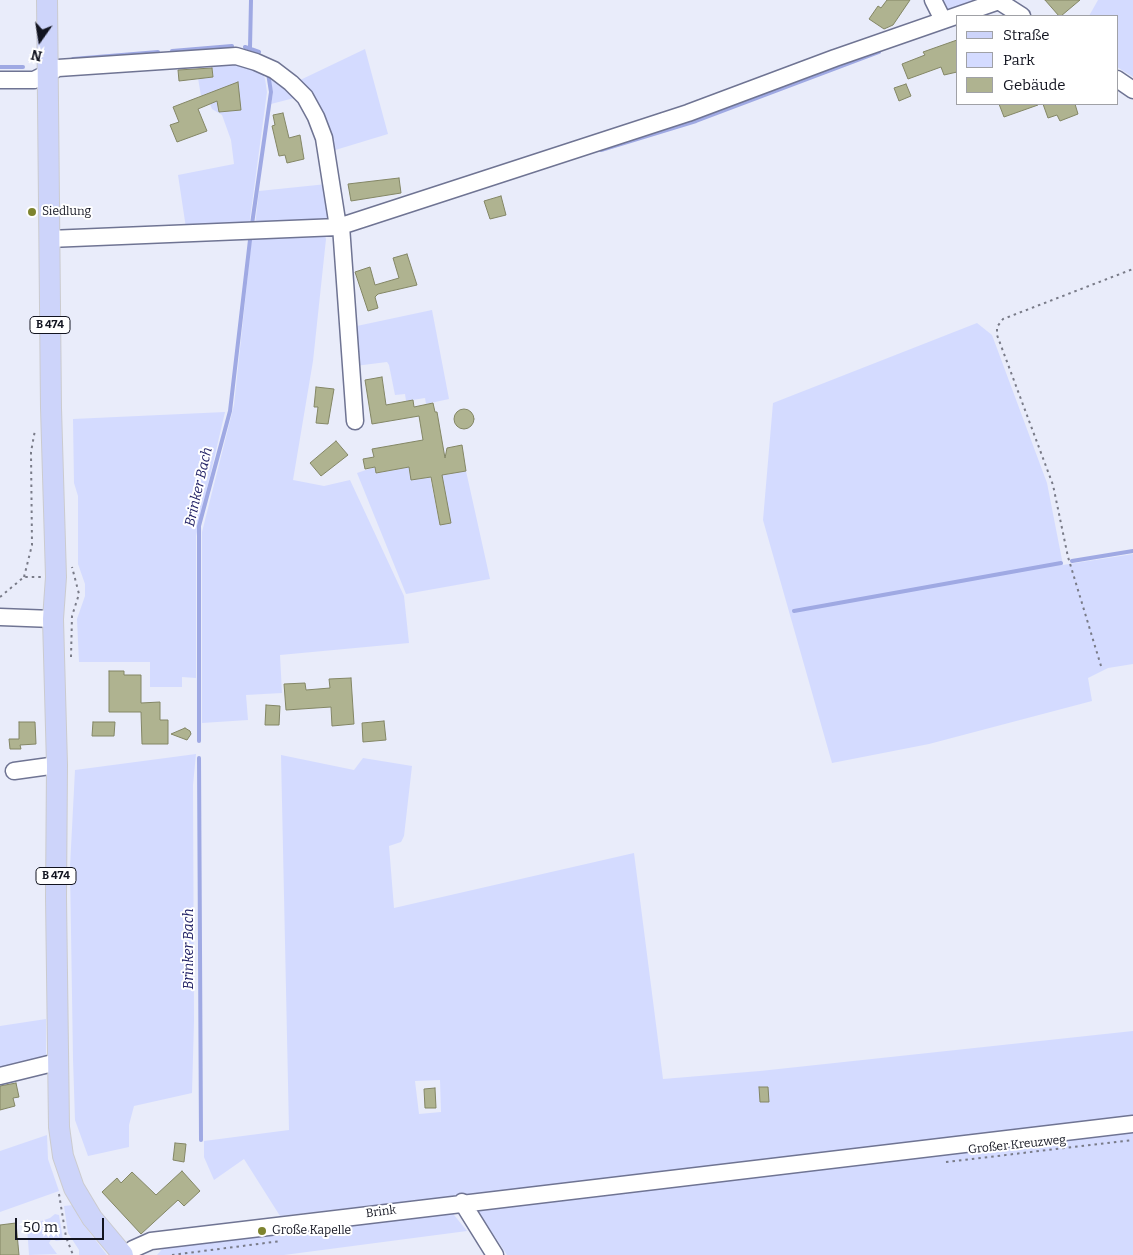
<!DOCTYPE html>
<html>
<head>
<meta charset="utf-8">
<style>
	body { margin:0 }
	#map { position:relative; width:1133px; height:1255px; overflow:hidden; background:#e9ecfa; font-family:Bitter,serif }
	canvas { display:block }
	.legend { position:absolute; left:956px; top:15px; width:162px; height:90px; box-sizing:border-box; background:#fff; border:1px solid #a0a1a6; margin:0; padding:6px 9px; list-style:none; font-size:15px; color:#121420 }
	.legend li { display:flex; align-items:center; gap:10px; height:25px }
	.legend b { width:25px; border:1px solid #a0a1a6 }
	.north { position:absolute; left:15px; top:15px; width:50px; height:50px; -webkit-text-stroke:4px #fff; paint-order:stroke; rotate:193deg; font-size:14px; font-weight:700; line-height:20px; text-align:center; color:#121420 }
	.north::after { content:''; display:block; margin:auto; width:18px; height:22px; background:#121420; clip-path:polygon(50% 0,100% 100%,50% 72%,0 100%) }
	.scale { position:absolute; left:15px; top:1218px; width:89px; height:22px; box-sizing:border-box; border:2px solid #121420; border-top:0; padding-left:6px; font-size:15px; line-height:18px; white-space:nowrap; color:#121420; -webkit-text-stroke:4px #fff; paint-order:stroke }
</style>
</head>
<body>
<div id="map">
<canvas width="1133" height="1255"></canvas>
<ul class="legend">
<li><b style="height:6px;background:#cdd4fa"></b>Straße</li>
<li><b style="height:14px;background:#d4dbff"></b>Park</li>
<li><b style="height:14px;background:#afb390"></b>Gebäude</li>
</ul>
<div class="north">N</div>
<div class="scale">50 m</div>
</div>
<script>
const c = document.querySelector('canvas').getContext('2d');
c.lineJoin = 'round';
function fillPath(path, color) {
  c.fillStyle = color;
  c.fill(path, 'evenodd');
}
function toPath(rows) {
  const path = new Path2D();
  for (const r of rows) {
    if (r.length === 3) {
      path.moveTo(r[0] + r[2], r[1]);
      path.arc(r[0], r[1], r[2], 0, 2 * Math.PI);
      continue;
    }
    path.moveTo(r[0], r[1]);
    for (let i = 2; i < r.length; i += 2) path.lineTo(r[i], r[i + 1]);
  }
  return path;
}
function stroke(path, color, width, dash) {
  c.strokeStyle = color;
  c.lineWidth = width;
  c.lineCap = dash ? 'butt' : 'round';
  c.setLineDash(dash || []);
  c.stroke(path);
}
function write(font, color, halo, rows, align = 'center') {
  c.font = font + ' Bitter,serif';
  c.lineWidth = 4;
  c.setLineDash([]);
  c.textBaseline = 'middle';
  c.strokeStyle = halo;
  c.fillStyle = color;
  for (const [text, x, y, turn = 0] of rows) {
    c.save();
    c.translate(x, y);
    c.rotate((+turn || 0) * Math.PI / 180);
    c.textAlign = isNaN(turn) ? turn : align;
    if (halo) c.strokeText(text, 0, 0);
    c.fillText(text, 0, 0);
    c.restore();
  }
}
fillPath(toPath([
	[937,0,975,0,945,13],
	[1098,0,1133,0,1133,77,1117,67,1117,16,1089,16],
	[365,49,388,134,332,151,296,82],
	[223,60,262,68,265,79,267,92,249,226,186,228,178,175,234,164,231,140,222,115,212,109,206,94,201,96,198,78,213,77,212,62],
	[269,74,298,97,271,104,273,92],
	[327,184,333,222,255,225,259,191],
	[324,232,326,239,313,361,293,480,324,486,350,480,404,596,409,643,280,655,282,693,246,695,248,720,202,723,202,532,234,405,252,236],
	[432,310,449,399,426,404,425,398,406,401,405,394,395,395,389,365,387,362,355,366,352,327],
	[977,323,992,335,1047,483,1063,565,1133,554,1133,664,1108,668,1088,678,1092,701,929,744,832,763,763,520,773,403],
	[225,412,196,536,196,678,182,677,182,687,150,687,150,662,79,662,77,619,85,596,85,584,78,564,78,496,74,483,73,419],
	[375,467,377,473,409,467,412,480,430,477,440,525,442,475,466,471,490,579,406,594,357,473],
	[196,754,193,785,194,1021,192,1093,134,1106,129,1125,129,1147,88,1156,75,1120,73,1059,70,867,75,770],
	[281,755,354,770,363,758,412,766,404,836,401,842,389,846,394,908,634,853,663,1079,760,1071,1133,1031,1133,1117,280,1216,244,1159,214,1180,204,1157,204,1141,289,1130],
	[440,1080,441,1112,419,1114,415,1081],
	[46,1019,46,1059,0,1071,0,1026],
	[1133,1131,1133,1255,507,1255,476,1208],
	[47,1135,48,1159,59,1191,0,1212,0,1151],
	[74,1205,80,1220,107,1255,79,1255,79,1250,68,1233,64,1206],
	[450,1210,467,1231,284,1255,157,1255,164,1247],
	[55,1214,59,1215,63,1240,56,1241,52,1238,49,1243,57,1254,29,1255,27,1226,50,1218]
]), '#d4dbff');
stroke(toPath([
	[245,47,259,52],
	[250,48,251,0],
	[172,51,232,46],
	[73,59,158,52],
	[0,67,23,67],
	[601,150,696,121,879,52],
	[252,224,271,92,268,73],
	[1072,561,1133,551],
	[794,611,1061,563],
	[199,741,199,526,230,411,250,240],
	[199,758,201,1140]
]), '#9fa9e3', 4);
const building = toPath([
	[887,0,910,0,893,25,884,29,869,19,878,6,881,8,887,0],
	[1045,0,1080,0,1061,16,1059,16,1045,0],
	[957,40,957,72,944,75,941,67,908,79,902,64,925,55,923,52,957,40],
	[212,68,213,77,179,81,178,70,212,68],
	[238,82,241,110,219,112,217,101,198,109,207,131,177,142,170,125,179,122,173,107,238,82],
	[906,84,911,96,899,101,894,88,906,84],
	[999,104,1037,104,1038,105,1004,117,999,104],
	[1043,104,1075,104,1078,114,1060,121,1057,115,1048,118,1043,104],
	[283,113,289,138,300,135,304,159,287,163,285,155,279,156,272,126,275,125,273,115,283,113],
	[399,178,401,193,351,201,348,184,399,178],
	[501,196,506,215,490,219,484,201,501,196],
	[407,254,417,285,378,294,375,297,378,308,368,311,355,272,370,267,375,285,399,278,393,258,407,254],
	[382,377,386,405,413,400,414,407,433,403,435,412,437,412,445,458,447,448,462,445,466,471,442,475,451,523,440,525,431,477,411,480,409,467,376,473,375,467,365,469,363,459,374,457,372,449,423,440,419,416,372,424,365,380,382,377],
	[316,387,334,389,328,424,316,423,318,407,314,407,316,387],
	[464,419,10],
	[336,441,348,455,321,476,310,463,336,441],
	[109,671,124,671,124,675,141,675,141,703,160,702,160,720,168,720,168,744,142,744,141,712,109,712,109,671],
	[351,678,354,724,332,726,331,707,286,710,284,684,305,683,306,690,330,688,329,679,351,678],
	[266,705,280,706,279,725,265,725,266,705],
	[384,721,386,740,363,742,362,723,384,721],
	[19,722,35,722,36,744,20,745,21,749,10,749,9,739,19,739,19,722],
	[93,722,115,722,114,736,92,736,93,722],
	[185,728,190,731,191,734,187,740,171,734,185,728],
	[16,1083,19,1097,13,1098,15,1106,0,1110,0,1086,16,1083],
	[759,1087,768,1087,769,1102,760,1102,759,1087],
	[435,1088,436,1108,425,1108,424,1089,435,1088],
	[175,1143,186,1144,184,1162,173,1160,175,1143],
	[182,1171,200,1191,184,1206,178,1200,141,1234,102,1192,117,1178,121,1183,132,1172,156,1195,182,1171],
	[16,1223,19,1255,0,1255,0,1225,16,1223]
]);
fillPath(building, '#afb390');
stroke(building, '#838665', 1);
const minor = toPath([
	[933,0,943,20],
	[997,0,1022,16],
	[1117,79,1133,90],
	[0,80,34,80,58,68,236,56,256,62,274,70,291,83,305,97,316,117,324,138,338,227],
	[341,226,355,421],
	[49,239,338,227,688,113,835,58,999,1],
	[0,617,53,619],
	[14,771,57,765],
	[0,1076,57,1062],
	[462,1202,495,1255],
	[126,1255,133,1249,151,1241,1133,1124]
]);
const major = toPath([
	[47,0,51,408,56,577,53,619,57,765,56,897,59,1127,63,1156,74,1188,92,1218,123,1255]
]);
stroke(minor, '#6f7493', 19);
stroke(major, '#cbcbce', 22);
stroke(toPath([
	[24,577,32,545,31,452,35,430],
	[0,597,24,577,41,577],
	[71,657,72,616,79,594,72,567],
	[1101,666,1068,557,1053,485,997,335,997,327,1003,319,1133,269],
	[946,1162,1133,1140],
	[59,1194,66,1237,73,1255],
	[172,1255,281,1241]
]), '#797b88', 2, [2.5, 4]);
stroke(minor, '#fff', 16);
stroke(major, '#cdd4fa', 20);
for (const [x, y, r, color] of [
	[32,212,5,"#7e842f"],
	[262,1231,5,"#7e842f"]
]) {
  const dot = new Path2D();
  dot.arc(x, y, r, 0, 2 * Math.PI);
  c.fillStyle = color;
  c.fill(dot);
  stroke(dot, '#fff', 2);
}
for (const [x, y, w] of [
	[50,325,40],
	[56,876,40]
]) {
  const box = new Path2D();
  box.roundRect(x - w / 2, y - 8.5, w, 17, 4);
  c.fillStyle = '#fff';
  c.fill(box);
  stroke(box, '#121420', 1);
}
write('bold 11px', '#121420', null, [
	["B 474",50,325],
	["B 474",56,876]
]);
write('12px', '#121420', '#fff', [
	["Siedlung",42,212],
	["Große Kapelle",272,1231]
], 'left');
write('12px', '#121420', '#fff', [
	["Großer Kreuzweg",1017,1145,-6],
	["Brink",381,1212,-7]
]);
write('italic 14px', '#232366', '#fff', [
	["Brinker Bach",199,487,-77],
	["Brinker Bach",189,949,-90]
]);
</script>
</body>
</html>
